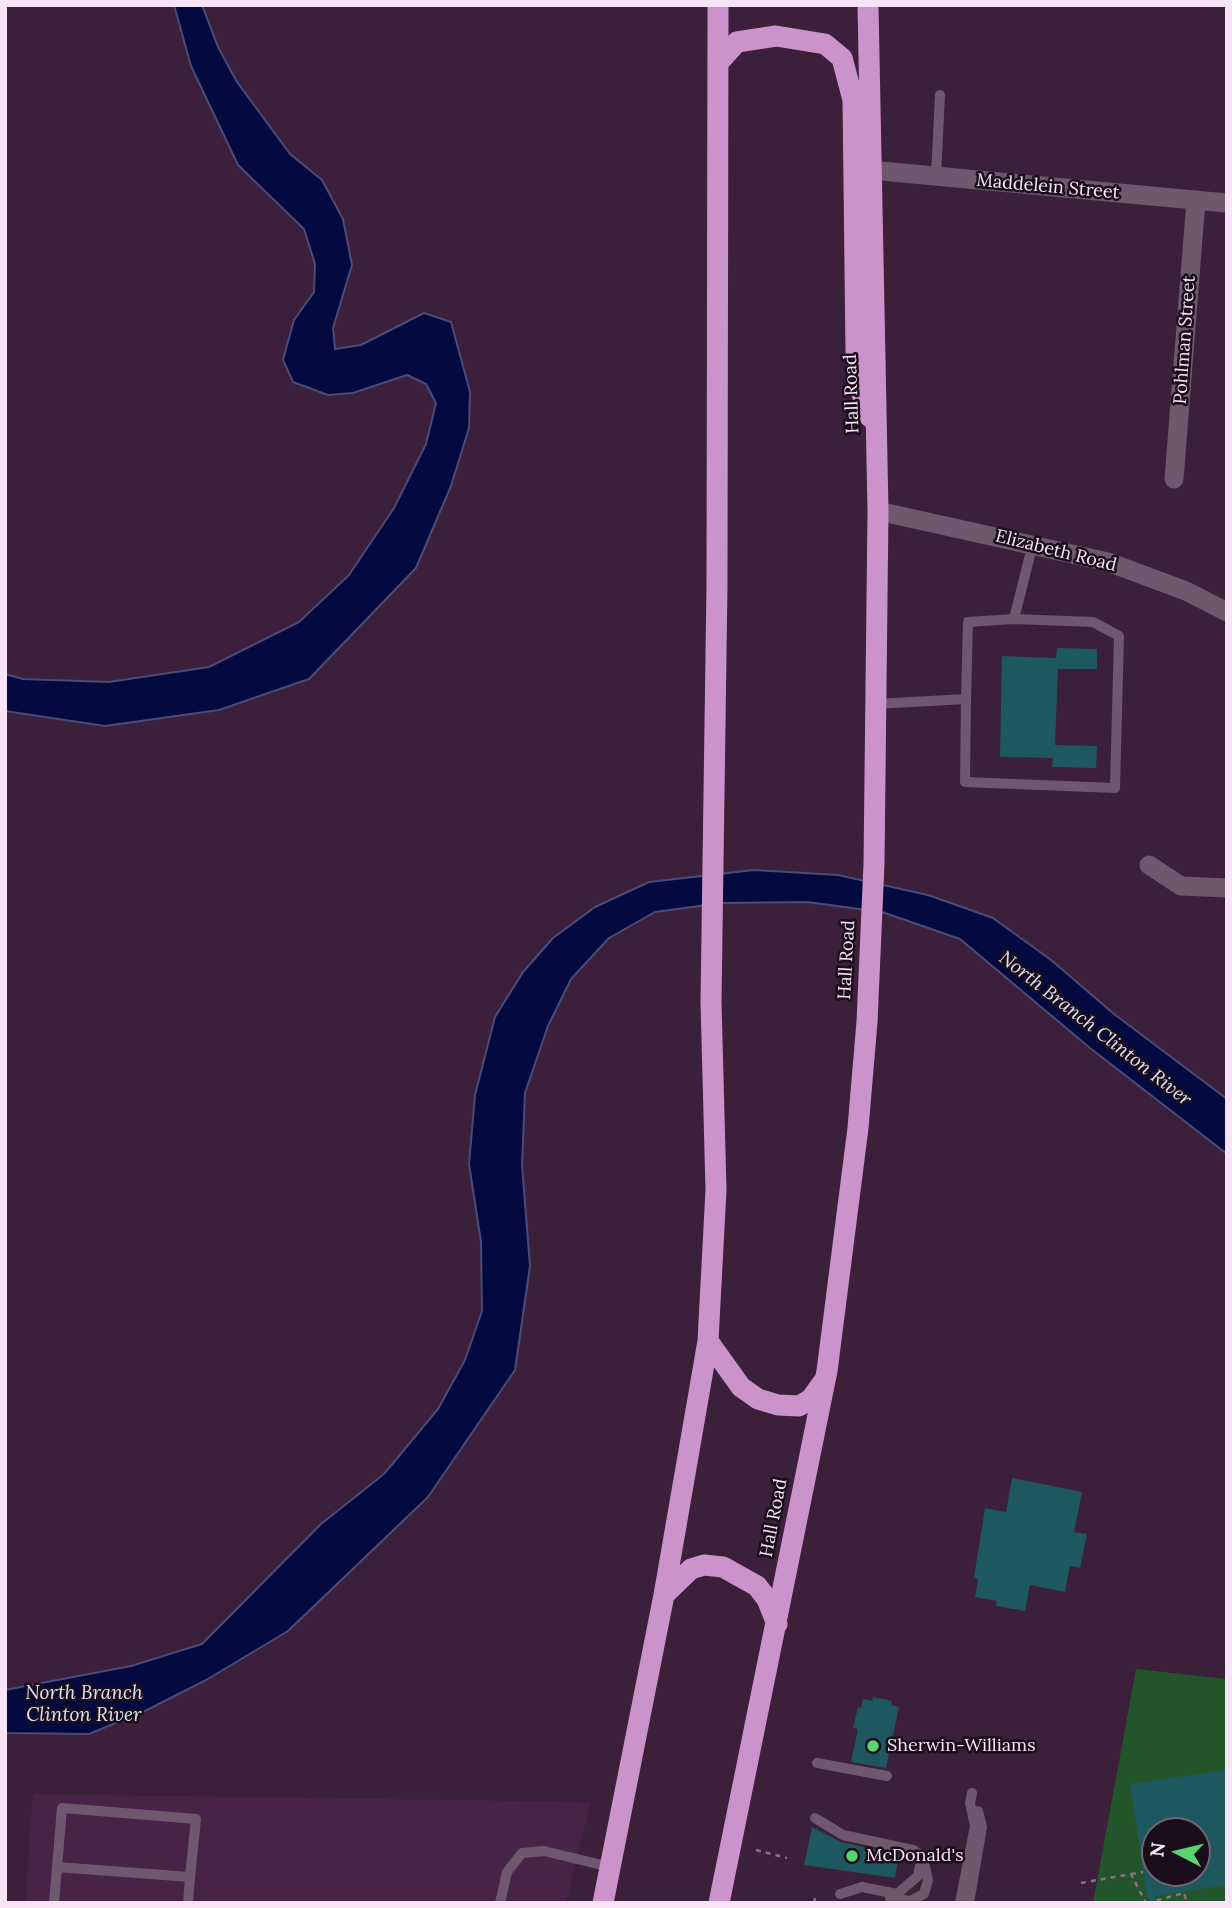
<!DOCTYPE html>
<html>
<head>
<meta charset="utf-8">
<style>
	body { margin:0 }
	#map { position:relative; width:1232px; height:1908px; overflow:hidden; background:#3b1f3b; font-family:Lora,serif }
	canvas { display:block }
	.frame { position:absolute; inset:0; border:7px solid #f7e4f6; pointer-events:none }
	.north { position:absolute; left:1141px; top:1817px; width:70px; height:70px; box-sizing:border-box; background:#1b0e1b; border:2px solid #736473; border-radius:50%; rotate:277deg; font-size:19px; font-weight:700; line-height:28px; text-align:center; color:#f7e4f6 }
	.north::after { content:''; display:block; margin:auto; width:24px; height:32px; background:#59d56f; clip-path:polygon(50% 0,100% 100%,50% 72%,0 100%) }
</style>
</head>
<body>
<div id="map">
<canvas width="1232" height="1908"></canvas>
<div class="frame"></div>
<div class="north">N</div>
</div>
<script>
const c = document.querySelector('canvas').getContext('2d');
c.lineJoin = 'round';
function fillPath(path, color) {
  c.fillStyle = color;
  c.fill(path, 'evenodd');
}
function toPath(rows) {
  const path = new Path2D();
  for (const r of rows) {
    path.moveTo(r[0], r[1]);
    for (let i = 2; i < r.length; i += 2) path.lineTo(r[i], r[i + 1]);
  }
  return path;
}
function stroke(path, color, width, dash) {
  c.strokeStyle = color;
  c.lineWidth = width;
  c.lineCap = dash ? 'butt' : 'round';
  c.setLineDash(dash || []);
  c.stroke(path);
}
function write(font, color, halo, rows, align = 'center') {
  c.font = font + ' Lora,serif';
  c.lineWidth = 5;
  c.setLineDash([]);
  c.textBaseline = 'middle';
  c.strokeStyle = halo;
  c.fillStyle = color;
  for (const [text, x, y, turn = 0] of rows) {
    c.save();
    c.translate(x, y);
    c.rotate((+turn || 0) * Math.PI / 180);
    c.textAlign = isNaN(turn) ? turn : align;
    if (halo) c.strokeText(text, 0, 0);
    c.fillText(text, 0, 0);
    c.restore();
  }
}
fillPath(toPath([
	[33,1794,591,1802,566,1903,25,1903]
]), '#472447');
fillPath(toPath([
	[1136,1669,1227,1679,1227,1903,1093,1903],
	[1155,1831,1197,1831,1197,1873,1155,1873]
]), '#23552b');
const water = toPath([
	[174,5,202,5,218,47,237,82,290,154,322,180,343,219,352,265,333,328,335,349,361,345,424,313,451,322,470,392,469,428,451,486,416,568,309,679,219,710,105,726,5,711,5,674,23,679,109,682,209,667,299,622,349,575,394,508,426,444,436,403,426,384,407,375,353,393,328,395,293,382,283,360,294,320,314,292,315,264,304,229,238,165,191,66,174,5],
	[754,870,838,875,928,895,993,918,1051,960,1114,1014,1227,1099,1227,1154,1090,1048,960,939,882,912,807,902,721,903,655,912,609,938,571,979,548,1026,525,1093,522,1165,530,1266,515,1370,428,1497,288,1631,206,1680,147,1710,89,1734,5,1733,5,1690,131,1666,202,1644,321,1524,384,1474,438,1409,465,1360,482,1311,481,1242,469,1164,475,1095,495,1017,523,972,553,938,595,907,649,882,754,870]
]);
fillPath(water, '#030a40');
stroke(water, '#4c4b77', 2);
fillPath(toPath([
	[1057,648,1097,649,1097,669,1058,669,1055,745,1097,746,1096,768,1052,767,1053,758,1000,757,1002,656,1056,658],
	[1012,1478,1082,1492,1074,1532,1087,1534,1080,1568,1070,1566,1065,1592,1030,1585,1025,1611,996,1606,997,1601,975,1597,978,1580,974,1577,985,1508,1006,1512],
	[873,1697,892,1701,891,1705,899,1707,886,1768,851,1762,858,1729,853,1728,858,1707,861,1708,863,1699,872,1701],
	[1227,1770,1227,1885,1155,1896,1155,1901,1148,1902,1130,1784],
	[1155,1831,1197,1831,1197,1873,1155,1873],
	[812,1827,841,1842,899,1855,895,1878,804,1865]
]), '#1d575f');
stroke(toPath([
	[756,1850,787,1858],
	[1131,1874,1143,1872],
	[1081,1883,1131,1874,1146,1903],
	[814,1903,816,1894],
	[1147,1903,1184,1893,1187,1903]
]), '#897189', 2.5, [5, 5]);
stroke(toPath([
	[936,176,940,95],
	[1014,619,1032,547],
	[875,704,966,699,965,782,1115,788,1119,636,1093,622,1014,619,968,622,966,699],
	[817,1763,887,1776],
	[815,1818,843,1835,913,1850,922,1856,918,1876,897,1894,862,1887,840,1894],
	[57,1867,62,1808,196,1819,190,1877],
	[890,1898,910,1901,924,1894,928,1880,924,1863],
	[54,1903,57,1867,190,1877,188,1903],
	[500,1903,507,1872,522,1853,544,1851,610,1867],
	[960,1903,975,1826,970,1803,972,1793],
	[969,1903,982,1827,978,1811]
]), '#6f586e', 10);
stroke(toPath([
	[870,170,1227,203],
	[1174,479,1196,200],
	[878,511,1108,562,1186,591,1227,612],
	[1149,865,1181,886,1227,888]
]), '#6f586e', 19);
stroke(toPath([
	[718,63,737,42,776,36,825,44,842,58,853,100,856,352,859,385,870,417],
	[708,1341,741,1387,758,1399,778,1405,799,1406,811,1399,824,1381],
	[664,1595,691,1569,704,1565,723,1567,757,1586,767,1599,777,1624],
	[603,1903,664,1595,708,1341,716,1190,711,1002,717,585,718,5],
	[719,1903,827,1371,858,1128,867,1022,874,864,878,511,868,5]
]), '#cc93cb', 21);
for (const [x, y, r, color] of [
	[873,1746,7,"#59d56f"],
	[852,1856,7,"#59d56f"]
]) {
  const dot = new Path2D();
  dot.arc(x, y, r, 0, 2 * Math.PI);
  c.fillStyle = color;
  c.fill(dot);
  stroke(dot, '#1b0e1b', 2.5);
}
write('18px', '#f7e4f6', '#1b0e1b', [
	["Maddelein Street",1048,187,5],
	["Pohlman Street",1185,340,-86],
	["Hall Road",852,394,-92],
	["Elizabeth Road",1056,551,14],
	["Hall Road",847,960,-87],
	["Hall Road",774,1518,-79]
]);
write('18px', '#f7e4f6', '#1b0e1b', [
	["Sherwin-Williams",887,1746],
	["McDonald's",866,1856]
], 'left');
write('italic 19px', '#dce3f6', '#1b0e1b', [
	["North Branch Clinton River",1095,1029,38],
	["North Branch",84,1694],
	["Clinton River",84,1716]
]);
</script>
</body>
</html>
